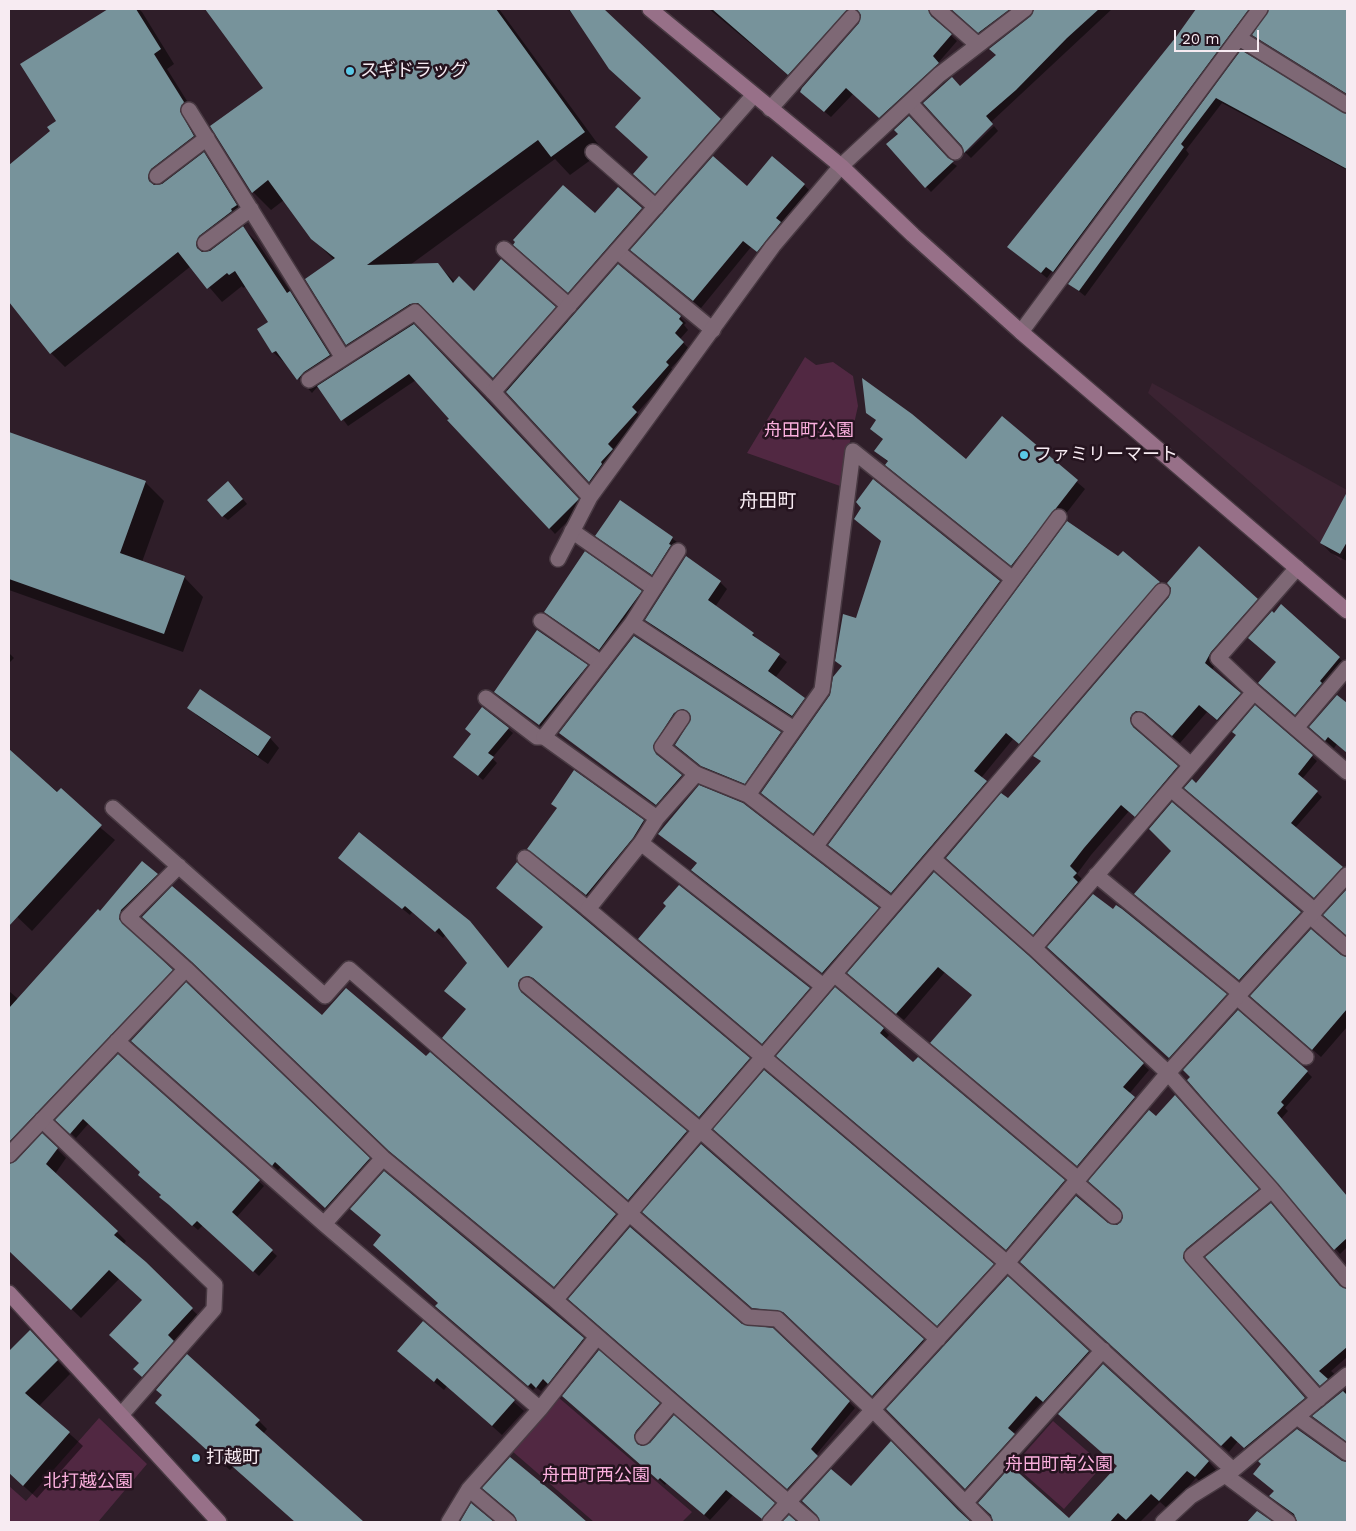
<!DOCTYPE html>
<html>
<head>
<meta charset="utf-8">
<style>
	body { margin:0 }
	#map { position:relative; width:1356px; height:1531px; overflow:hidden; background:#2f1e29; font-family:"Work Sans",sans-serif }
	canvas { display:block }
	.frame { position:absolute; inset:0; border:10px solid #f7ebf2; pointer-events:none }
	.scale { position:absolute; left:1174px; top:30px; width:85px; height:22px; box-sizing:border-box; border:2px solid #f7ebf2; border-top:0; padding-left:6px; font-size:15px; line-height:18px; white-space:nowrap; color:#f7ebf2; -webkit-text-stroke:4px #25141f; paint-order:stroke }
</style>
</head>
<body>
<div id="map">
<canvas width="1356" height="1531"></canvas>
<div class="frame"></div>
<div class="scale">20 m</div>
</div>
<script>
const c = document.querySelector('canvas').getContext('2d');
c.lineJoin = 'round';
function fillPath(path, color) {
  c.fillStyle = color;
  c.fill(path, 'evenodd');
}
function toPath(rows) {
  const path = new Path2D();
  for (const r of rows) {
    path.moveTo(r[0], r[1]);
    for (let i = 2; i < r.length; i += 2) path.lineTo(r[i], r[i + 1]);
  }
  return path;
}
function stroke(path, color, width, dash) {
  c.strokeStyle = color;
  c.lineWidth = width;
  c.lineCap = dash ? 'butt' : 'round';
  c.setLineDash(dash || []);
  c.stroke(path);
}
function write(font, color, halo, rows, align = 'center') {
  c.font = font + ' "Work Sans","Noto Sans JP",sans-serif';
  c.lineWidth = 5;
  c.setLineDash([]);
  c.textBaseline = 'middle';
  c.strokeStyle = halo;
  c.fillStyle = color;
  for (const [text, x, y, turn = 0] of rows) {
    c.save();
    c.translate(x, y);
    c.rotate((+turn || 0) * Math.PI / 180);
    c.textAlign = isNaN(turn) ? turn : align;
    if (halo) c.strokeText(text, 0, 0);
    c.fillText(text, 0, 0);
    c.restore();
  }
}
fillPath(toPath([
	[1152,383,1347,490,1347,547,1341,561,1148,393]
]), '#3b2332');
fillPath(toPath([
	[805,357,816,365,833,362,853,376,858,406,840,486,747,453],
	[558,1397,692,1512,682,1522,594,1522,512,1451],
	[99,1418,147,1464,98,1522,9,1522,9,1486,26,1501],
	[1053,1421,1103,1465,1064,1509,1014,1465]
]), '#512842');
fillPath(toPath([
	[110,9,139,9,142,12,174,64,167,69,197,117,207,150,204,153,218,168,250,219,243,228,257,242,292,294,304,306,344,370,362,359,347,344,334,260,312,238,284,200,271,210,253,192,264,88,207,9,499,9,603,151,570,175,555,159,410,265,437,264,455,282,474,292,555,308,569,322,680,317,686,323,684,325,688,330,680,339,689,349,671,368,674,371,637,413,642,418,614,450,618,455,596,487,508,391,437,321,428,322,417,329,584,505,555,534,416,380,348,426,318,386,312,393,288,366,273,352,259,329,269,323,246,286,243,288,242,286,222,302,191,266,65,367,51,353,9,300,9,167,52,131,57,121,21,64],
	[568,9,598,9,602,12,603,10,728,128,664,201,643,182,649,157,642,99],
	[709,9,936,9,933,15,936,22,957,41,938,63,945,70,886,123,853,94,831,117,808,98,860,23,862,13,851,17,794,80],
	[952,9,1015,9,985,38],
	[1056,9,1112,9,990,123,965,150,967,152,994,126,998,131,971,158,965,152,963,145,960,87,971,88],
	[1198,9,1259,9,1060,277,1052,271,1047,278,1014,252],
	[1270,9,1347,9,1347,95,1254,35],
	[1241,52,1347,116,1347,170,1222,103,1186,150,1189,154,1085,296,1070,284],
	[888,144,948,160,957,166,931,192],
	[804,185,812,193,765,259,751,247,701,308,640,257,747,188],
	[618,189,649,216,576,299,523,252,595,215],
	[867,412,966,461,1002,418,1085,489,1020,573,895,473,888,462,876,451,884,440,871,429,877,421],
	[9,433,145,482,164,501,142,562,184,577,203,597,183,652,9,590],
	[233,487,247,504,228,520,223,516],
	[1346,498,1347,498,1347,561,1331,553,1321,543],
	[620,502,677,542,656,578,601,540],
	[862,508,999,582,1006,588,820,839,762,793,831,696,843,667,882,542,855,519],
	[1119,557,1159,583,1166,590,1027,750,1013,739,981,778,993,789,899,900,837,852,830,845],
	[720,582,727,589,715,607,753,634,760,642,787,662,775,678,811,706,800,723,654,627,646,620],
	[641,592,645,596,604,654,546,612],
	[1257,600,1264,607,1218,659,1212,670,1247,701,1225,727,1207,712,1180,743,1153,720,1144,718,1137,727,1139,734,1184,775,1143,823,1129,811,1091,855,1077,874,1084,881,1041,941,955,865,1042,762,1035,755],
	[634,637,785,738,750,788,707,770,681,750,693,718,691,714,683,714,657,752,659,758,686,781,661,809,560,733],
	[1249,638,1339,658,1345,664,1301,720,1265,689,1277,662],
	[9,653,14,658,9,663],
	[587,666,592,672,546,730,496,692],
	[1337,696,1347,705,1347,753,1337,744,1334,748,1319,735],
	[1255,707,1317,761,1302,779,1322,797,1295,828,1347,872,1319,901,1190,792,1237,736],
	[189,708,270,738,279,748,268,764,199,717],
	[508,729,513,733,492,758,497,763,483,780,460,761],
	[9,751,115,840,32,931,9,909],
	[575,772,649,827,592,900,535,855],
	[1157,835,1300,913,1305,918,1245,984,1141,899,1172,851],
	[667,840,878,908,885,915,830,979,699,877,693,870,698,864],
	[340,858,469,921,509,969,544,928,749,1059,756,1066,707,1123,541,984,536,982,527,985,524,991,527,999,693,1139,636,1206,450,1044,467,1010,468,963,446,934,443,938,413,911,410,915],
	[934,874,1149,1070,1129,1094,1141,1105,1084,1171,938,1049,973,996,945,972,904,1020,855,979],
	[157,875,166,884,130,920,128,929,181,980,9,1163,9,991,18,999,100,913],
	[645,944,809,989,815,994,768,1049],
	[1055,954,1226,995,1232,1002,1176,1064],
	[1341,956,1347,958,1347,1027,1321,1057,1260,1004],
	[200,968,426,1058,430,1054,621,1221,560,1291,396,1156],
	[186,984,374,1165,331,1213,281,1167,278,1170,138,1046],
	[835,989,883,1029,889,1035,885,1040,913,1064,1070,1187,1012,1255,784,1062],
	[118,1056,264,1186,236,1218,277,1256,259,1276,203,1225,198,1230,166,1202,142,1172,89,1123,76,1138,57,1120],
	[1307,1072,1312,1077,1285,1108,1288,1111,1281,1119,1347,1196,1347,1247,1340,1254,1192,1077],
	[1181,1103,1264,1197,1193,1256,1189,1266,1311,1405,1252,1454,1238,1441,1229,1452,1029,1269,1108,1224,1117,1226,1122,1223,1125,1217,1122,1210,1156,1118],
	[720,1134,993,1265,998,1270,943,1330],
	[43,1135,66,1158,55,1174,117,1232,126,1241,123,1245,201,1318,152,1385,135,1369,140,1363,143,1301,119,1279,81,1318,9,1249,9,1164,13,1165],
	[701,1145,928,1345,878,1400,790,1317,758,1313,649,1217],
	[384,1173,588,1344,553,1388,548,1383,541,1391,536,1387,533,1390,441,1311],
	[1276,1210,1341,1288,1347,1290,1347,1357,1331,1371,1340,1379,1326,1390,1321,1385],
	[1008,1278,1095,1358,1050,1407,1043,1401,1013,1434,1020,1441,972,1495,887,1409],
	[575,1304,772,1329,855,1408,815,1456,822,1462,794,1494],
	[423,1322,524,1411,502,1435,447,1386,444,1390,408,1360],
	[30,1331,70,1374,39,1406,83,1446,37,1498,9,1473,9,1353],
	[1347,1389,1347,1442,1314,1416],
	[570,1402,659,1404,664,1410,639,1442,641,1447,774,1504,780,1510,767,1522,733,1495,710,1520,667,1482,665,1485],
	[164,1411,259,1421,267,1429,263,1434,363,1522,296,1522,233,1467,230,1470],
	[1059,1414,1208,1461,1216,1470,1203,1484,1196,1478,1168,1509,1160,1502,1140,1522,994,1522,995,1520,980,1503,1069,1520,1118,1467],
	[891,1443,971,1522,820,1522,821,1518],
	[510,1459,584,1522,518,1522],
	[1341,1462,1347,1463,1347,1522,1311,1522,1298,1512,1295,1516,1271,1496]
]), '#0007');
fillPath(toPath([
	[108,9,136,9,161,49,154,54,184,102,180,111,194,136,151,169,148,177,149,181,154,185,162,184,204,152,237,205,231,209,232,211,199,236,196,244,197,248,202,252,210,251,243,226,287,293,290,291,330,355,304,372,297,380,276,351,272,353,257,329,268,322,235,271,229,275,227,273,207,289,178,252,50,354,9,302,9,165,50,131,47,127,56,121,20,64],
	[205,9,496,9,585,132,551,157,538,140,367,265,438,263,453,283,459,276,474,291,501,259,556,307,493,378,418,303,410,304,346,345,305,279,335,258,311,239,268,180,252,193,210,126,263,88],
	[569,9,604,9,721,119,655,194,633,174,648,157,615,127,641,98,609,69],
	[712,9,848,9,788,75],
	[856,9,928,9,931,16,952,34,933,56,939,63,879,118,846,88,824,112,800,92,802,88,859,23,861,15],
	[951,9,1010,9,978,33],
	[1034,9,1099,9,1067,38,1016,90,986,116,993,124,964,153,962,146,923,103,952,77,960,86,996,55,989,49,1031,16],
	[1196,9,1249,9,1053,272,1046,267,1041,273,1007,247,1176,37],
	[1269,9,1347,9,1347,94,1252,35],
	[1241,50,1347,114,1347,169,1216,98,1181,144,1184,147,1079,291,1068,284],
	[909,116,948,158,954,161,925,188,886,144,898,134,894,130],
	[713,156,747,186,772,156,805,184,776,218,781,222,757,252,743,241,693,301,630,250],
	[563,185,595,213,618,187,642,208,568,293,513,245,515,242,513,240],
	[618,264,681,316,679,319,683,323,675,333,684,342,666,362,669,365,632,407,637,412,608,444,613,449,601,462,602,464,589,482,506,392],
	[414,324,579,499,549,529,447,420,449,419,409,374,341,421,317,386],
	[862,378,912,414,966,459,1002,416,1078,480,1011,566,885,465,888,461,874,451,883,439,870,429,876,420,866,413],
	[9,432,146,481,120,553,185,576,164,634,9,579],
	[873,479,1000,581,813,834,761,793,830,695,833,677,842,666,835,661,843,614,856,618,881,541,854,519,861,508,856,502],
	[228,481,243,499,222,517,207,500],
	[1347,492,1347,542,1340,554,1320,543],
	[620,500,673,537,669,544,671,545,652,575,595,536],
	[1067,521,1118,556,1123,551,1160,582,1019,744,1006,733,974,771,987,781,891,893,828,845],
	[1199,546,1258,599,1211,652,1205,663,1241,693,1217,720,1199,705,1172,736,1145,713,1136,711,1132,714,1130,719,1133,727,1178,766,1135,817,1121,805,1084,848,1070,866,1077,873,1073,877,1078,882,1033,935,946,858,1001,793,1008,798,1041,761,1033,756,1169,597,1171,588,1167,583],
	[585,551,642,591,599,650,544,612],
	[686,556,721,581,708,600,754,633,752,635,780,654,768,671,805,698,792,716,645,620],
	[1281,604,1340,657,1320,681,1322,683,1295,715,1258,683,1276,662,1248,638,1272,611,1274,613],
	[537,630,588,665,539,725,494,692],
	[634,636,781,732,745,784,701,766,675,745,691,719,690,714,683,709,674,713,653,746,656,754,682,775,656,805,559,733],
	[200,689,271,737,258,756,187,708],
	[1337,695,1347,703,1347,753,1328,737,1325,741,1309,727],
	[1255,705,1313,755,1298,774,1318,791,1291,823,1343,867,1314,898,1184,788,1192,779,1196,783,1236,735,1232,732],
	[482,707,509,728,488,753,494,757,478,776,453,757,471,734,465,729],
	[9,749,57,792,61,788,102,825,9,926],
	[574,770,644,820,633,838,586,895,527,849,557,808,551,804],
	[699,785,743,803,879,908,822,973,691,870,697,863,658,834],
	[1172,802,1301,912,1239,980,1134,894,1171,851,1149,829],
	[359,832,470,921,508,968,543,927,496,888,517,862,750,1058,699,1117,533,978,528,976,520,979,518,984,521,992,687,1131,628,1200,442,1038,466,1009,444,991,467,963,439,928,435,932,405,906,402,909,338,858],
	[142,861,158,874,121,910,119,919,173,970,9,1142,9,1008,98,909,100,911],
	[934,872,1028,955,1144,1063,1123,1087,1135,1097,1077,1166,930,1043,972,995,938,967,896,1014,847,973],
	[679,885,810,988,762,1044,638,939,666,906,663,903],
	[172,886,322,1015,346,988,426,1056,430,1052,616,1214,554,1287,389,1151,192,962,142,917],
	[1347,889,1347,936,1323,915],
	[1093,894,1113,909,1116,905,1122,909,1227,994,1169,1058,1047,947],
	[1311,929,1341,955,1347,957,1347,1009,1312,1050,1250,996],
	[186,982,370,1158,325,1208,275,1162,272,1166,131,1041],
	[835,987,884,1028,880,1033,913,1062,918,1057,1065,1180,1006,1250,776,1056],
	[1238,1010,1308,1071,1281,1102,1284,1105,1277,1113,1347,1196,1347,1238,1334,1250,1187,1080,1190,1077,1183,1070],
	[118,1054,260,1180,232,1212,273,1250,253,1272,197,1221,192,1226,169,1205,159,1197,161,1195,138,1175,140,1172,83,1119,70,1134,55,1120],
	[764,1070,994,1264,937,1326,713,1129],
	[1175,1095,1259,1189,1186,1249,1183,1258,1305,1398,1244,1448,1231,1436,1221,1446,1020,1262,1076,1196,1108,1223,1117,1225,1121,1222,1123,1217,1120,1209,1088,1181,1149,1110,1156,1116],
	[42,1133,58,1148,46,1164,118,1231,114,1235,146,1262,193,1308,168,1335,174,1341,142,1377,133,1369,139,1363,109,1335,142,1300,109,1270,71,1310,9,1251,9,1164,16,1161],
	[701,1144,924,1339,872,1396,783,1312,752,1308,642,1212],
	[384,1171,584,1338,548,1384,543,1379,536,1388,531,1383,528,1386,435,1306,438,1303,373,1245,381,1235,350,1209],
	[1271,1203,1340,1286,1347,1289,1347,1347,1319,1371,1328,1379,1320,1386,1205,1257],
	[630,1227,742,1324,773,1328,850,1401,811,1449,818,1456,787,1489,568,1299],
	[1008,1276,1089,1351,1043,1402,1036,1396,1008,1428,1015,1434,965,1489,886,1409],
	[423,1321,515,1400,492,1426,437,1378,434,1382,397,1351],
	[30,1330,58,1360,25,1393,70,1432,23,1486,9,1473,9,1351],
	[599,1350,660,1403,636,1431,634,1436,637,1444,642,1446,650,1443,674,1415,775,1503,762,1519,726,1490,704,1515,660,1478,658,1480,562,1396],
	[187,1354,260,1420,255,1425,364,1522,295,1522,224,1459,221,1463,155,1403,162,1395,156,1390],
	[1103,1364,1209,1461,1195,1477,1187,1471,1159,1501,1151,1494,1126,1520,1118,1513,1110,1522,993,1522,991,1515,978,1503,1011,1466,1069,1518,1117,1466,1058,1414],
	[1343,1391,1347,1395,1347,1442,1312,1416],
	[1297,1429,1342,1461,1347,1462,1347,1522,1297,1522,1294,1514,1269,1496,1274,1491,1253,1474,1261,1464,1258,1461],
	[891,1441,958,1510,971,1522,820,1522,817,1515,802,1501,831,1469,851,1486],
	[510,1457,555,1494,587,1522,517,1522,514,1515,482,1488],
	[471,1503,494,1522,460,1522],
	[1257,1511,1273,1522,1247,1522],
	[789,1515,797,1522,782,1522]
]), '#77939b');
const lane = toPath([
	[910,103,955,152],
	[770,109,852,17],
	[189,110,343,358],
	[593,152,656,207],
	[157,176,207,138],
	[205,243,251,209],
	[504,249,569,306],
	[617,251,713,330],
	[309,380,415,312,493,392],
	[572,531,654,588],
	[541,621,601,663],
	[486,698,537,737,544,737],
	[682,718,662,747,696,774],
	[1139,720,1191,765],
	[525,858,588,909],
	[1310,916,1347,948],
	[1237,997,1306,1057],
	[42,1120,215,1285,214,1309,121,1415],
	[1075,1182,1114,1216],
	[643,1437,672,1403],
	[1225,1475,1288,1522]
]);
const street = toPath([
	[937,9,978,45],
	[1239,38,1347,105],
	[1021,332,1260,9],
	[853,451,1013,579],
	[590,497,493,392,753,96],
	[558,559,590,497,773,246,841,166,939,75,1025,9],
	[1297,568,1218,658,1254,692,1347,772],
	[632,623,794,729],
	[1296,728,1347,668],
	[1171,789,1315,911],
	[748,795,822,690,853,451],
	[113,808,325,996,349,969,748,1317,777,1319,873,1410,984,1522],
	[657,818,544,737,632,623,678,551],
	[641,843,823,986],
	[815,847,1059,517],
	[933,859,1034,948,1168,1073,1272,1190,1347,1280],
	[179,866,128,917,186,969,383,1158,555,1300,811,1522],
	[1096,875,1240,993],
	[892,906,748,795,696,774,657,818,641,843,588,909,1007,1263,1233,1470],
	[1034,948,1254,692],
	[834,974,1078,1179],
	[527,985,700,1130,938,1339],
	[117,1041,324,1224,540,1409],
	[9,1155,186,969],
	[1272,1190,1192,1256,1319,1399],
	[324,1224,383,1158],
	[555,1300,1162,591],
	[1297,1417,1347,1453],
	[469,1489,508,1522],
	[965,1503,1103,1350],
	[449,1522,469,1489,540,1409,597,1337],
	[770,1522,1007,1263,1168,1073,1347,875],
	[1163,1522,1191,1496,1233,1470,1347,1375]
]);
const secondary = toPath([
	[650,9,841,166,913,235,1021,332,1347,611],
	[9,1293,219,1522]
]);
stroke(lane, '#483942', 18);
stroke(street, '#483942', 18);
stroke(secondary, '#483942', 18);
stroke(lane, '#7e6875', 15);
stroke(street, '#7e6875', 15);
stroke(secondary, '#977088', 15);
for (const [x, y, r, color] of [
	[350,71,5,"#5ac8e6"],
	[1024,455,5,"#5ac8e6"],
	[196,1458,5,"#5ac8e6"]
]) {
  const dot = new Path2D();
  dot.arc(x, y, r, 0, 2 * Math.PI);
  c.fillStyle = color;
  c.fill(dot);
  stroke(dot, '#25141f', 2);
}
write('18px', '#f7ebf2', '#25141f', [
	["スギドラッグ",360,71],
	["ファミリーマート",1034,455],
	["打越町",206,1458]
], 'left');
write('18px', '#faafdd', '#25141f', [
	["舟田町公園",809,431],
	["舟田町南公園",1059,1465],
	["舟田町西公園",596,1476],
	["北打越公園",88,1482]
]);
write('19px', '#f7ebf2', '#25141f', [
	["舟田町",768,501]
]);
</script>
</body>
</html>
